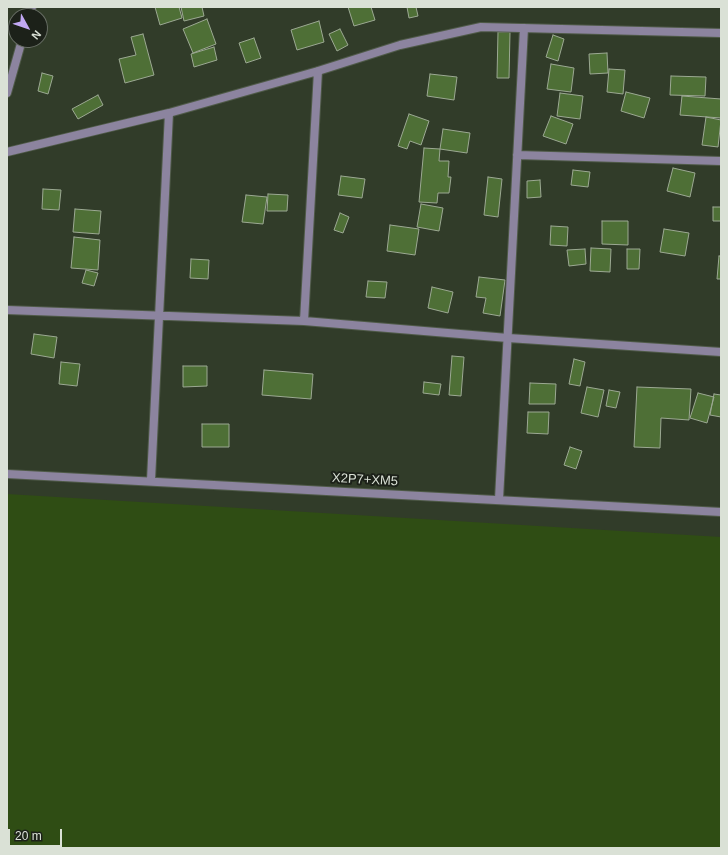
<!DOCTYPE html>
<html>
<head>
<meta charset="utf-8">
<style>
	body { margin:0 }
	#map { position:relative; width:728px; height:855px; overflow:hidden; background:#313c29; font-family:Arial,sans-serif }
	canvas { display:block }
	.frame { position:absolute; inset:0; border:8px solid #dae1d6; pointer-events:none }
	.north { position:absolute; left:8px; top:8px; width:40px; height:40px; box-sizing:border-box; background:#1c2119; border:1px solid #686e65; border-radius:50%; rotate:130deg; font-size:11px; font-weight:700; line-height:16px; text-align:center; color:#dae1d6 }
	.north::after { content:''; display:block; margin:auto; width:14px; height:18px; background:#c1a8f3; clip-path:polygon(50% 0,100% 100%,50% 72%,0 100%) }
	.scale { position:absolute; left:8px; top:829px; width:54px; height:18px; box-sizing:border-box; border:2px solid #dae1d6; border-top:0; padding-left:5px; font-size:12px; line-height:14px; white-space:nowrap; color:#dae1d6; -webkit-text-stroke:3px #1c2119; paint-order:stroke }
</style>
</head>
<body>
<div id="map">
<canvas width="728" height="855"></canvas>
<div class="frame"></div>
<div class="north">N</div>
<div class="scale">20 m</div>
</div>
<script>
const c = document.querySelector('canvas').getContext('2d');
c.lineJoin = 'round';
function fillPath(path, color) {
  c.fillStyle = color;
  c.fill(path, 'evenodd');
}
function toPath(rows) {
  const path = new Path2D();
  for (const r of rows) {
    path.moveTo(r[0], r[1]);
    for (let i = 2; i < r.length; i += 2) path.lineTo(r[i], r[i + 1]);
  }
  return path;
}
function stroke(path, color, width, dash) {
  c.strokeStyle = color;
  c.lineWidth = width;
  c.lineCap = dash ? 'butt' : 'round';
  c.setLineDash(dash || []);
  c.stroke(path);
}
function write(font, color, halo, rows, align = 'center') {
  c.font = font + ' Arial,sans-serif';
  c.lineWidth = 4;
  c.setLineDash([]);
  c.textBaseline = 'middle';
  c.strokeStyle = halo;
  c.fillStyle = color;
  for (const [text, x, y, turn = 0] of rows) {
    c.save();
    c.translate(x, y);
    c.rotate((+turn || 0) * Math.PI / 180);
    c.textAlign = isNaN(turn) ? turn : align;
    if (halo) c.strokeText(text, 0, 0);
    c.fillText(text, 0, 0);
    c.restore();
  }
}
fillPath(toPath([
	[7,494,721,537,721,848,7,848]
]), '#2f4d14');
const building = toPath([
	[155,7,179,7,182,18,160,25,155,7],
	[181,7,202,7,204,16,184,21,181,7],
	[348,7,371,7,375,20,354,26,348,7],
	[407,7,416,7,418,16,409,18,407,7],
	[207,19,216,44,193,53,183,29,207,19],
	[319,21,324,42,297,50,291,30,319,21],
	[340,29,348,45,337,51,329,34,340,29],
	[498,32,510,32,509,78,497,78,498,32],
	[143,34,154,75,125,83,119,59,136,55,131,37,143,34],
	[553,35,564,39,558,61,546,57,553,35],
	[254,38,261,58,246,63,239,43,254,38],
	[214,47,217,60,194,67,191,54,214,47],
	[607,53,608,73,590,74,589,54,607,53],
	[551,64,574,68,571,92,547,89,551,64],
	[609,69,625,70,623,94,607,92,609,69],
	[42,73,53,76,48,94,38,91,42,73],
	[430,74,457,77,454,100,427,96,430,74],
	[671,76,706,77,705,96,670,95,671,76],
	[626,92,650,98,644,118,621,111,626,92],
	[560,93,583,96,580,119,557,116,560,93],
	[98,95,103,105,78,119,72,109,98,95],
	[682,96,721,99,721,118,680,115,682,96],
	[409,114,429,121,421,145,410,141,407,149,398,146,409,114],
	[551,116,573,124,566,144,543,136,551,116],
	[706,117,721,120,718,147,702,145,706,117],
	[443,129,470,133,467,153,440,149,443,129],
	[424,148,440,149,439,161,449,161,448,177,451,177,449,193,438,193,437,203,419,202,424,148],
	[673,168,695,173,690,197,667,191,673,168],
	[573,170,590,172,588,187,571,185,573,170],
	[341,176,365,179,362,198,338,195,341,176],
	[488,177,502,179,498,217,484,215,488,177],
	[540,180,541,197,527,198,527,181,540,180],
	[43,189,61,190,59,210,42,209,43,189],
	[268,194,288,195,287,211,267,211,268,194],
	[246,195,267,197,263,224,242,222,246,195],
	[421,204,443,208,439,231,417,227,421,204],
	[713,207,721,207,721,221,713,221,713,207],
	[75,209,101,211,99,234,73,232,75,209],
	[340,213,349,217,343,233,334,230,340,213],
	[602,221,628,221,628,245,602,244,602,221],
	[390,225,419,229,415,255,387,251,390,225],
	[551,226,568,227,567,246,550,245,551,226],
	[664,229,689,233,685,256,660,252,664,229],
	[74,237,100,240,98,270,71,268,74,237],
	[591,248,611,249,610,272,590,271,591,248],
	[585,249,586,264,569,266,567,250,585,249],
	[627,249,640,249,639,269,627,269,627,249],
	[719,256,721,256,721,279,717,279,719,256],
	[191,259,209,260,208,279,190,278,191,259],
	[86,270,98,273,94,286,82,283,86,270],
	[479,277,505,280,500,316,483,313,486,298,476,297,479,277],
	[368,281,387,282,385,298,366,297,368,281],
	[432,287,453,292,448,313,428,308,432,287],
	[34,334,57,337,54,358,31,354,34,334],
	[452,356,464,357,461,396,449,395,452,356],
	[574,359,585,362,580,386,569,384,574,359],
	[61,362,80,364,77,386,59,384,61,362],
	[183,366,207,366,207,386,183,387,183,366],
	[264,370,313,374,311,399,262,395,264,370],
	[424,382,441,384,439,395,423,393,424,382],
	[530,383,556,384,555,404,529,404,530,383],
	[587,387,604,390,598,417,581,413,587,387],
	[637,387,691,389,689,420,661,418,660,448,634,447,637,387],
	[609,390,620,392,616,408,606,406,609,390],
	[698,393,714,397,707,423,690,418,698,393],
	[714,394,721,395,721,417,710,415,714,394],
	[528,412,549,412,548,434,527,433,528,412],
	[202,424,229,424,229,447,202,447,202,424],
	[570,447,582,451,576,469,564,465,570,447]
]);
fillPath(building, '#4e6f36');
stroke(building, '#9ca993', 1);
const minor = toPath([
	[29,16,32,7],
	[7,93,22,40],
	[7,152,169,113,318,71,400,45,481,27,721,33],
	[517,155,721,161],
	[7,310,304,321,508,338,721,352],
	[304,321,318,71],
	[7,474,721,512],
	[151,480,169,113],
	[499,499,524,28]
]);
stroke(minor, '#4f5a48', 10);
stroke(minor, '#8c849f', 8);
write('13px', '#dae1d6', '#1c2119', [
	["X2P7+XM5",365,480,3]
]);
</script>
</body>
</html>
